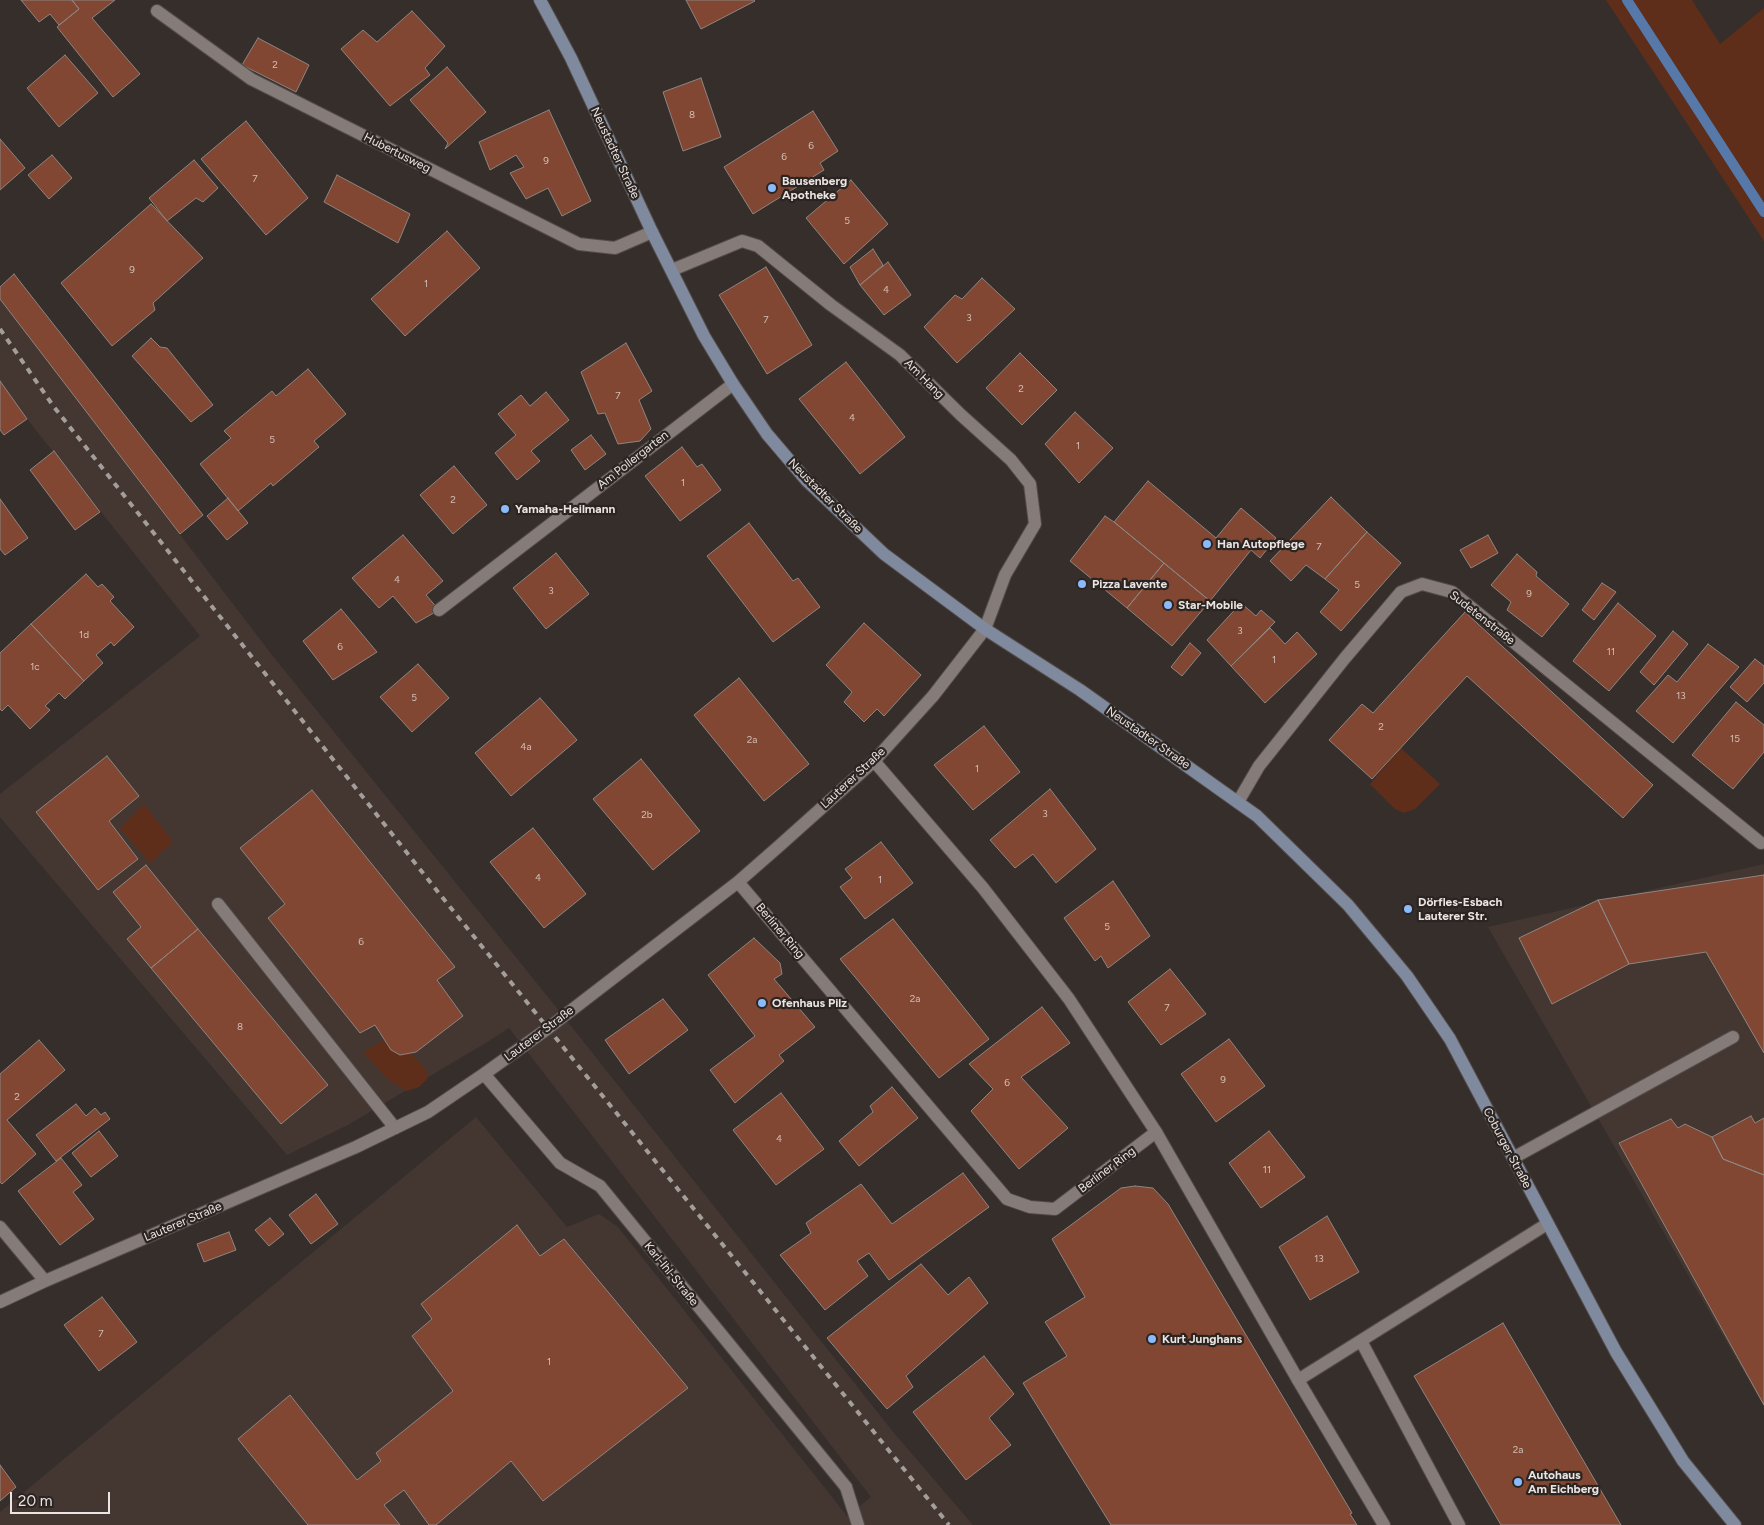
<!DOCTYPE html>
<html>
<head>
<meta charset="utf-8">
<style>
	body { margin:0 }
	#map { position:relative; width:1764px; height:1525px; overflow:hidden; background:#362e2b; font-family:Figtree,sans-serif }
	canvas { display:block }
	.scale { position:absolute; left:10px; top:1492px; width:100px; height:22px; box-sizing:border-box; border:2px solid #eae5e3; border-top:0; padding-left:6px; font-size:15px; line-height:18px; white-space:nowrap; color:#eae5e3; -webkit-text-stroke:4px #2b2421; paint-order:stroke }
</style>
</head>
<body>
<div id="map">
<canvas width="1764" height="1525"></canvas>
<div class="scale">20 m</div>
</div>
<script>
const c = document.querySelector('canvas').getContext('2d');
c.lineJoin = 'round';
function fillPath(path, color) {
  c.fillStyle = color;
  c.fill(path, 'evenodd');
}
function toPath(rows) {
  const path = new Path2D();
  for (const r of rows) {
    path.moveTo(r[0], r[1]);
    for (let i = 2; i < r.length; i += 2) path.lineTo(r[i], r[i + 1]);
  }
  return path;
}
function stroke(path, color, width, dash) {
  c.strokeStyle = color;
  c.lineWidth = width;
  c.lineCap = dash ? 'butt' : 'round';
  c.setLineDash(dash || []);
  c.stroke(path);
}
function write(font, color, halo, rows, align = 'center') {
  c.font = font + ' Figtree,sans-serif';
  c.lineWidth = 4.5;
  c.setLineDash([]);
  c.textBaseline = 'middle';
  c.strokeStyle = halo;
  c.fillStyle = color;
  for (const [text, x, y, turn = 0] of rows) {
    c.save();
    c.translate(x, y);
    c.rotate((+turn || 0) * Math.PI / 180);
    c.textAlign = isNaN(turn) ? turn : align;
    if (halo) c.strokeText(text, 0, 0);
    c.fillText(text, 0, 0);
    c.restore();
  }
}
fillPath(toPath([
	[0,299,272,655,548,997,894,1433,973,1525,0,1525,0,1512,476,1117,567,1227,599,1214,618,1227,847,1516,871,1497,509,1028,489,1041,348,1125,287,1155,0,817,0,794,200,636,27,419,0,381],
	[1764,864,1764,1407,1488,927]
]), '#443732');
fillPath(toPath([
	[1606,0,1692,0,1720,44,1764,8,1764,241],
	[1401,748,1440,784,1415,809,1404,813,1395,809,1370,784],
	[144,804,173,842,150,863,120,828],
	[384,1040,391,1050,400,1054,411,1053,427,1071,428,1078,419,1087,407,1091,400,1087,389,1080,363,1052]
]), '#5e2e1b');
stroke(toPath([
	[1627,0,1764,212]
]), '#5679aa', 10);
const building = toPath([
	[21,0,72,0,79,9,59,25,50,14,39,22,21,0],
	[72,0,115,0,92,18,140,74,113,97,57,27,79,9,72,0],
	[686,0,754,0,755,1,701,29,686,0],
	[412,11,445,46,425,68,430,75,390,106,341,49,363,30,377,42,412,11],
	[258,38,309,65,296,92,242,65,258,38],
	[65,55,98,93,59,127,27,88,65,55],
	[447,67,486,112,445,149,448,143,410,100,447,67],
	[701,78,721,137,683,151,663,92,701,78],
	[549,110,591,201,562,216,548,188,526,199,510,173,524,167,516,155,490,170,479,142,549,110],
	[813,111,838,151,820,163,824,170,753,214,724,167,813,111],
	[246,121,308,198,266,235,201,159,246,121],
	[0,139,25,168,0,190,0,139],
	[52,155,72,178,49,199,28,175,52,155],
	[194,160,218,188,203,202,196,198,167,221,149,198,194,160],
	[337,175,410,214,398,243,324,202,337,175],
	[851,180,888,224,844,264,806,218,851,180],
	[151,204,203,258,153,303,155,310,112,346,61,283,151,204],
	[447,231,480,268,405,336,371,299,447,231],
	[873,249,883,265,860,285,850,267,873,249],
	[888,262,911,295,884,315,860,285,888,262],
	[766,267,812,345,767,374,719,295,766,267],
	[14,274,203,515,180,534,0,299,0,287,14,274],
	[982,278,1015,309,957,363,924,327,955,295,962,299,982,278],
	[151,338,160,347,167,348,213,405,191,422,132,356,151,338],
	[626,343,652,391,639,400,651,429,640,441,618,444,605,413,598,414,581,372,626,343],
	[1020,353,1057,390,1022,425,986,388,1020,353],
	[846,362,905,437,860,474,799,399,846,362],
	[308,369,346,414,314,441,319,447,273,486,271,483,238,511,200,464,231,438,224,431,272,391,276,396,308,369],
	[0,381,27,419,4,435,0,430,0,381],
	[546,392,569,420,531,451,540,461,517,480,495,453,516,435,498,414,521,395,530,406,546,392],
	[1075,412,1113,448,1079,483,1045,444,1075,412],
	[591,435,606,454,585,470,571,450,591,435],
	[682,447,697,467,702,464,721,490,680,521,645,476,682,447],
	[54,451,100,512,75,530,30,470,54,451],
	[454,466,487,505,453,534,420,495,454,466],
	[1148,481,1216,538,1241,508,1276,538,1260,558,1251,550,1210,601,1114,522,1148,481],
	[1331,497,1367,532,1325,579,1306,565,1291,581,1270,561,1331,497],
	[228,498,248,523,227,540,207,516,228,498],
	[0,499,28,538,5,555,0,549,0,499],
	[1105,516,1114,522,1164,563,1127,608,1070,561,1105,516],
	[749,523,793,581,798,578,820,607,773,642,707,556,749,523],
	[1367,532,1401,563,1341,631,1320,612,1339,590,1325,579,1367,532],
	[403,535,443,581,426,595,439,610,416,623,393,596,379,608,352,578,403,535],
	[1488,535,1498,553,1471,568,1460,550,1488,535],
	[556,553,589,594,546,629,513,588,556,553],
	[1517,554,1537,572,1536,576,1569,604,1542,637,1507,610,1511,602,1491,585,1517,554],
	[1164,563,1210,601,1172,646,1127,608,1164,563],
	[86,574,98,587,102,584,114,597,110,601,134,627,114,646,111,642,96,655,103,663,84,681,31,624,86,574],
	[1602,583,1616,592,1594,620,1582,610,1602,583],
	[1241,603,1256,616,1261,610,1275,622,1231,666,1207,640,1241,603],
	[1618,603,1656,636,1609,691,1573,661,1618,603],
	[341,609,377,652,333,680,303,641,341,609],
	[1465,612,1653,785,1623,818,1467,676,1372,779,1329,740,1362,704,1373,713,1465,612],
	[864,623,921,675,884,716,877,709,864,722,844,702,852,692,826,665,864,623],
	[31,624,84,681,65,699,59,693,45,706,50,710,30,729,8,705,2,711,0,709,0,653,31,624],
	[1270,628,1285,644,1297,632,1317,654,1265,703,1231,666,1270,628],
	[1673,631,1688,644,1654,685,1640,672,1673,631],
	[1190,643,1201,653,1182,676,1171,667,1190,643],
	[1708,644,1739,667,1673,743,1636,711,1668,675,1677,682,1708,644],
	[1755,659,1764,666,1764,683,1747,702,1730,687,1755,659],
	[418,664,449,698,412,732,380,697,418,664],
	[739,678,809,764,764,801,694,715,739,678],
	[540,698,577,740,511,796,475,753,540,698],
	[1736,702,1764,725,1764,752,1733,789,1692,755,1736,702],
	[984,726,1020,772,973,810,934,765,984,726],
	[107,756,139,796,109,821,138,859,98,890,36,812,107,756],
	[641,759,700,831,653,870,593,799,641,759],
	[1050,789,1096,849,1056,883,1033,854,1015,868,990,840,1050,789],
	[312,790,455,967,437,980,463,1016,416,1052,400,1055,391,1050,375,1025,360,1033,268,918,285,904,240,848,312,790],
	[533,828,586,894,544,928,490,862,533,828],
	[881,842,913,883,865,919,840,887,852,878,845,869,881,842],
	[146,865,198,929,151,968,127,939,141,927,113,892,146,865],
	[1764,875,1764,1053,1706,952,1629,964,1598,900,1764,875],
	[1113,881,1150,936,1108,968,1101,956,1095,961,1064,918,1113,881],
	[1598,900,1629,964,1552,1004,1519,938,1598,900],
	[893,919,989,1039,939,1078,840,959,893,919],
	[198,929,328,1085,281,1124,151,968,198,929],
	[754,938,780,963,782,974,774,979,815,1027,779,1055,784,1061,735,1103,710,1070,755,1036,708,975,754,938],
	[1170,969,1206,1014,1161,1045,1128,1002,1170,969],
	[663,999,688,1030,629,1074,605,1040,663,999],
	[1042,1007,1070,1043,1021,1077,1068,1128,1019,1169,971,1111,993,1089,969,1064,1042,1007],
	[1229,1039,1265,1086,1216,1122,1181,1074,1229,1039],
	[39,1040,65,1070,7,1120,36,1154,2,1184,0,1182,0,1074,39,1040],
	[892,1087,918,1118,859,1166,839,1141,873,1112,870,1106,892,1087],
	[781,1093,824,1149,776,1185,733,1130,781,1093],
	[76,1104,86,1116,95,1108,101,1115,105,1112,110,1119,56,1161,36,1135,76,1104],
	[1751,1116,1755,1123,1764,1118,1764,1175,1723,1159,1712,1137,1751,1116],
	[1671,1119,1678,1128,1685,1124,1712,1137,1723,1159,1764,1175,1764,1405,1619,1143,1671,1119],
	[99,1131,118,1156,91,1177,72,1153,99,1131],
	[1269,1131,1305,1177,1261,1208,1229,1163,1269,1131],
	[61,1158,82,1185,73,1192,94,1219,60,1245,18,1191,61,1158],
	[963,1173,989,1207,889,1280,869,1253,857,1261,868,1276,825,1310,780,1255,811,1233,806,1223,861,1184,892,1224,963,1173],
	[1135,1186,1153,1188,1168,1204,1352,1513,1350,1514,1357,1525,1111,1525,1023,1383,1067,1356,1045,1322,1085,1297,1052,1239,1121,1188,1135,1186],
	[316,1194,338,1224,311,1244,289,1215,316,1194],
	[1327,1216,1359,1272,1310,1300,1279,1247,1327,1216],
	[270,1218,284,1234,269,1246,255,1230,270,1218],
	[517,1225,540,1256,564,1239,688,1388,543,1501,511,1461,436,1525,429,1525,404,1490,384,1505,400,1525,308,1525,238,1439,290,1395,357,1480,381,1461,376,1453,453,1391,412,1336,432,1319,421,1304,517,1225],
	[229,1232,236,1250,204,1262,197,1244,229,1232],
	[921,1264,948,1295,969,1277,988,1303,906,1376,913,1387,887,1409,827,1338,921,1264],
	[102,1297,137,1342,99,1371,64,1325,102,1297],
	[1503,1323,1621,1525,1501,1525,1414,1376,1503,1323],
	[984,1356,1014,1394,989,1418,1011,1445,966,1480,913,1412,984,1356],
	[0,1465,16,1487,0,1501,0,1465]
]);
fillPath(building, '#814732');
stroke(building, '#8e8582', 1);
const lane = toPath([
	[218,904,395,1128],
	[1156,1132,1298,1380,1384,1525],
	[1513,1158,1733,1037],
	[1361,1341,1459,1525],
	[846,1487,858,1525]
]);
const street = toPath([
	[157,11,251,79,579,244,615,248,652,232],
	[439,610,733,384],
	[1238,802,1259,766,1345,658,1401,592,1422,584,1452,592,1761,843],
	[738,882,1007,1199,1030,1207,1055,1209,1156,1132,1069,999,983,888,874,761],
	[484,1074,560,1163,600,1186,846,1487],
	[0,1227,45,1281],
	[0,1302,45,1281,356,1147,428,1112,484,1074,547,1029,738,882,778,847,874,761,933,696,985,629,1005,575,1035,524,1030,484,1011,460,961,415,900,355,831,305,758,246,742,241,672,270],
	[1298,1380,1547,1224]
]);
const secondary = toPath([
	[540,0,571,58,652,232,704,336,733,384,767,434,807,481,884,554,985,629,1080,690,1257,816,1348,905,1407,976,1450,1039,1616,1352,1683,1461,1735,1525]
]);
stroke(lane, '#524c49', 14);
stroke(street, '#524c49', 14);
stroke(secondary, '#524c49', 14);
stroke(lane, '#857b78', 12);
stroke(street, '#857b78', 12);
stroke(secondary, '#808a9f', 12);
stroke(toPath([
	[0,329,54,407,438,892,949,1525]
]), '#a49e9b', 4, [6, 6]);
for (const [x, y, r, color] of [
	[772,188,5,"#8abafc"],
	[505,509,5,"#8abafc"],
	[1207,544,5,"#8abafc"],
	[1082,584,5,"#8abafc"],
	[1168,605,5,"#8abafc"],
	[1408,909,5,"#8abafc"],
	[762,1003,5,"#8abafc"],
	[1152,1339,5,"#8abafc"],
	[1518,1482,5,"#8abafc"]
]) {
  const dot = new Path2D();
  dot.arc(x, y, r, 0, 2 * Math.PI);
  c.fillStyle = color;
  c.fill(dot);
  stroke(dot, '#2b2421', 2);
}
write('10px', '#d0beb7', null, [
	["2",275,65],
	["8",692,115],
	["6",811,146],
	["6",784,157],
	["9",546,161],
	["7",255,179],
	["5",847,221],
	["9",132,270],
	["1",426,284],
	["4",886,290],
	["3",969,318],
	["7",766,320],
	["2",1021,389],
	["7",618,396],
	["4",852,418],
	["5",272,440],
	["1",1078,446],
	["1",683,483],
	["2",453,500],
	["7",1319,547],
	["4",397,580],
	["5",1357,585],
	["3",551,591],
	["9",1529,594],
	["3",1240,631],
	["1d",84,635],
	["6",340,647],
	["11",1611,652],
	["1",1274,660],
	["1c",35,667],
	["13",1681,696],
	["5",414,698],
	["2",1381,727],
	["15",1735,739],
	["2a",752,740],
	["4a",526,747],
	["1",977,769],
	["3",1045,814],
	["2b",647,815],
	["4",538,878],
	["1",880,880],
	["5",1107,927],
	["6",361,942],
	["2a",915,999],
	["7",1167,1008],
	["8",240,1027],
	["9",1223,1080],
	["6",1007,1083],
	["2",17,1097],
	["4",779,1139],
	["11",1267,1170],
	["13",1319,1259],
	["7",101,1334],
	["1",549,1362],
	["2a",1518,1450]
]);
write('12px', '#eae5e3', '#2b2421', [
	["Hubertusweg",397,153,27],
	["Neustadter Straße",615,153,65],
	["Am Hang",924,379,45],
	["Am Pollergarten",633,460,-38],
	["Neustadter Straße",825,496,45],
	["Sudetenstraße",1482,618,38],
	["Neustadter Straße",1148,738,35],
	["Lauterer Straße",853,778,-43],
	["Berliner Ring",780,931,50],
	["Lauterer Straße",539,1034,-37],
	["Coburger Straße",1507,1148,62],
	["Berliner Ring",1107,1170,-37],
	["Lauterer Straße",183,1222,-23],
	["Karl-Ihl-Straße",671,1274,51]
]);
write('bold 12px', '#eae5e3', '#2b2421', [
	["Bausenberg",782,181],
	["Apotheke",782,195],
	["Yamaha-Heilmann",515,509],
	["Han Autopflege",1217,544],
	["Pizza Lavente",1092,584],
	["Star-Mobile",1178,605],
	["Dörfles-Esbach",1418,902],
	["Lauterer Str.",1418,916],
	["Ofenhaus Pilz",772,1003],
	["Kurt Junghans",1162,1339],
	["Autohaus",1528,1475],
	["Am Eichberg",1528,1489]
], 'left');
</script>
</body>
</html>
